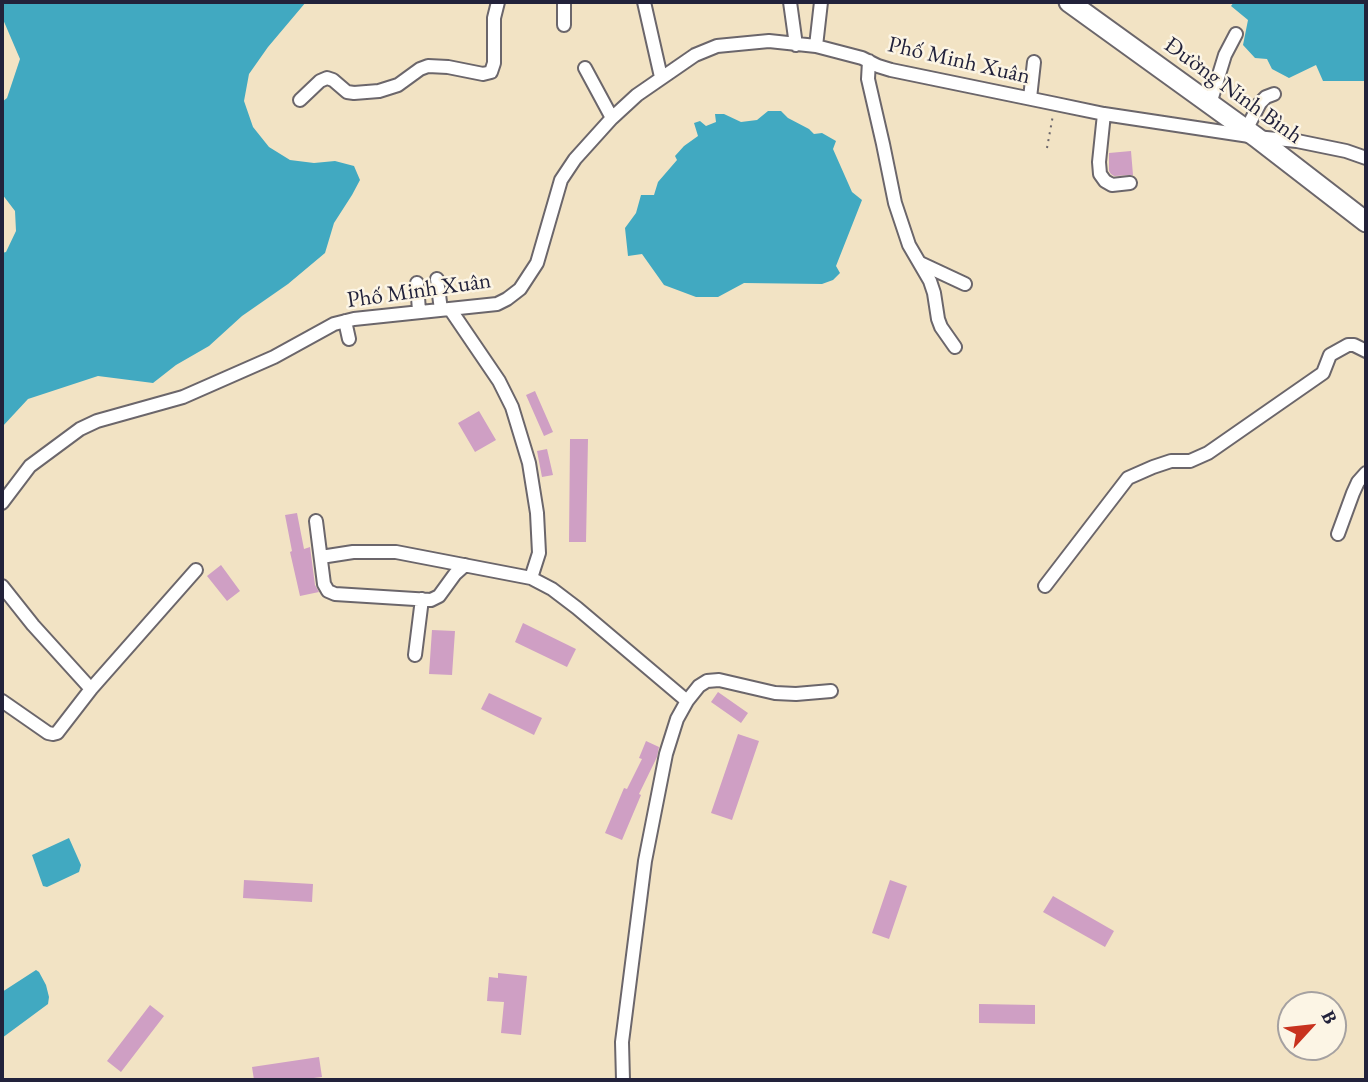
<!DOCTYPE html>
<html>
<head>
<meta charset="utf-8">
<style>
	body { margin:0 }
	#map { position:relative; width:1368px; height:1082px; overflow:hidden; background:#f2e3c4; font-family:"EB Garamond",serif }
	canvas { display:block }
	.frame { position:absolute; inset:0; border:4px solid #22223b; pointer-events:none }
	.north { position:absolute; left:1277px; top:991px; width:70px; height:70px; box-sizing:border-box; background:#fcf5e5; border:2px solid #a5a1a1; border-radius:50%; rotate:63deg; font-size:19px; font-weight:700; line-height:28px; text-align:center; color:#22223b }
	.north::after { content:''; display:block; margin:auto; width:24px; height:32px; background:#c8321e; clip-path:polygon(50% 0,100% 100%,50% 72%,0 100%) }
</style>
</head>
<body>
<div id="map">
<canvas width="1368" height="1082"></canvas>
<div class="frame"></div>
<div class="north">B</div>
</div>
<script>
const c = document.querySelector('canvas').getContext('2d');
c.lineJoin = 'round';
function fillPath(path, color) {
  c.fillStyle = color;
  c.fill(path, 'evenodd');
}
function toPath(rows) {
  const path = new Path2D();
  for (const r of rows) {
    path.moveTo(r[0], r[1]);
    for (let i = 2; i < r.length; i += 2) path.lineTo(r[i], r[i + 1]);
  }
  return path;
}
function stroke(path, color, width, dash) {
  c.strokeStyle = color;
  c.lineWidth = width;
  c.lineCap = dash ? 'butt' : 'round';
  c.setLineDash(dash || []);
  c.stroke(path);
}
function write(font, color, halo, rows, align = 'center') {
  c.font = font + ' "EB Garamond",serif';
  c.lineWidth = 5;
  c.setLineDash([]);
  c.textBaseline = 'middle';
  c.strokeStyle = halo;
  c.fillStyle = color;
  for (const [text, x, y, turn = 0] of rows) {
    c.save();
    c.translate(x, y);
    c.rotate((+turn || 0) * Math.PI / 180);
    c.textAlign = isNaN(turn) ? turn : align;
    if (halo) c.strokeText(text, 0, 0);
    c.fillText(text, 0, 0);
    c.restore();
  }
}
fillPath(toPath([
	[2,2,306,2,268,47,249,74,244,101,253,127,269,147,290,160,314,163,335,161,354,166,360,180,352,195,334,223,325,253,288,284,242,316,209,346,176,365,153,383,98,376,28,399,2,427,2,253,6,252,16,231,15,211,2,194,2,102,7,98,20,59,2,17],
	[1234,2,1366,2,1366,81,1323,81,1316,65,1289,78,1272,69,1267,59,1255,58,1243,45,1248,20,1231,6],
	[768,111,781,111,788,118,809,129,814,134,822,133,836,141,833,149,852,192,862,200,836,266,840,273,833,280,822,284,744,283,718,297,696,297,664,285,642,254,628,256,625,228,636,213,641,195,654,195,658,182,677,160,675,156,684,146,698,136,694,123,700,121,706,126,716,122,715,114,724,114,741,122,757,120],
	[69,838,81,865,79,872,47,887,43,886,32,855],
	[36,970,39,972,46,985,49,997,48,1004,2,1038,2,992]
]), '#41a9c1');
fillPath(toPath([
	[1131,151,1133,175,1114,176,1111,174,1109,171,1109,153],
	[535,391,553,432,544,436,526,395],
	[479,411,496,440,475,452,458,423],
	[570,439,588,439,586,542,569,542],
	[547,449,553,475,542,477,537,451],
	[297,513,304,549,310,547,315,585,319,592,300,596,290,552,292,551,285,515],
	[221,565,240,591,227,601,207,576],
	[523,623,576,649,567,667,515,642],
	[432,630,455,631,452,675,429,674],
	[718,692,748,713,741,723,711,702],
	[489,693,542,718,534,735,481,709],
	[738,734,759,741,732,820,711,813],
	[646,741,659,747,657,757,639,794,641,795,622,840,605,833,624,788,627,789,642,759,639,758],
	[244,880,313,884,312,902,243,898],
	[890,880,907,886,889,939,872,933],
	[1053,896,1114,931,1105,947,1043,912],
	[498,973,527,976,521,1035,501,1033,504,1002,487,1001,489,977,498,978],
	[979,1004,1035,1005,1035,1024,979,1023],
	[150,1005,164,1016,121,1072,107,1061],
	[319,1057,322,1077,297,1080,254,1080,252,1067]
]), '#cf9fc4');
const minor = toPath([
	[564,2,564,25],
	[644,2,661,77],
	[790,2,796,45],
	[816,46,821,2],
	[869,61,868,79,883,144,895,203,909,245,930,281,934,293,938,319,941,327,955,347],
	[585,68,612,118],
	[1030,98,1034,62],
	[300,100,320,81,327,78,333,80,347,92,354,93,379,91,398,85,420,69,428,66,448,67,483,74,491,72,494,63,494,18,498,2],
	[1210,104,1225,55,1236,34],
	[1104,114,1099,162,1100,174,1105,181,1112,185,1130,183],
	[1246,130,1260,103,1266,97,1274,94],
	[920,263,965,284],
	[437,279,441,310],
	[417,283,419,311],
	[450,309,499,381,512,407,529,463,537,513,539,553,531,578],
	[345,321,349,339],
	[2,503,30,466,80,429,97,421,183,397,274,357,334,324,354,319,497,304,507,299,520,289,537,263,561,180,575,159,612,118,637,95,695,55,717,46,769,41,816,46,862,58,878,66,891,70,1056,104,1104,114,1256,137,1297,141,1346,151,1366,158],
	[316,521,324,584,328,591,335,594,431,600,439,596,455,574,465,565],
	[1338,534,1353,493,1358,482,1366,473],
	[321,557,353,552,396,552,531,578,552,589,577,608,687,701],
	[2,586,33,625,91,689],
	[1045,586,1128,478,1153,467,1171,461,1190,461,1208,453,1323,373,1330,355,1348,345,1354,345,1366,351],
	[415,655,422,599],
	[2,701,48,733,53,734,57,733,91,689,196,570],
	[623,1080,622,1042,645,861,666,754,677,719,687,701,699,686,707,681,719,680,775,693,796,694,831,691]
]);
const highway = toPath([
	[1069,2,1256,137,1366,222]
]);
stroke(minor, '#6b666b', 16);
stroke(highway, '#6b666b', 23);
stroke(toPath([
	[1047,148,1053,115]
]), '#6b666b', 2, [2, 5]);
stroke(minor, '#fff', 12);
stroke(highway, '#fff', 19);
write('23px', '#22223b', '#fcf5e5', [
	["Phố Minh Xuân",959,61,13],
	["Đường Ninh Bình",1233,91,36],
	["Phố Minh Xuân",419,291,-8]
]);
</script>
</body>
</html>
